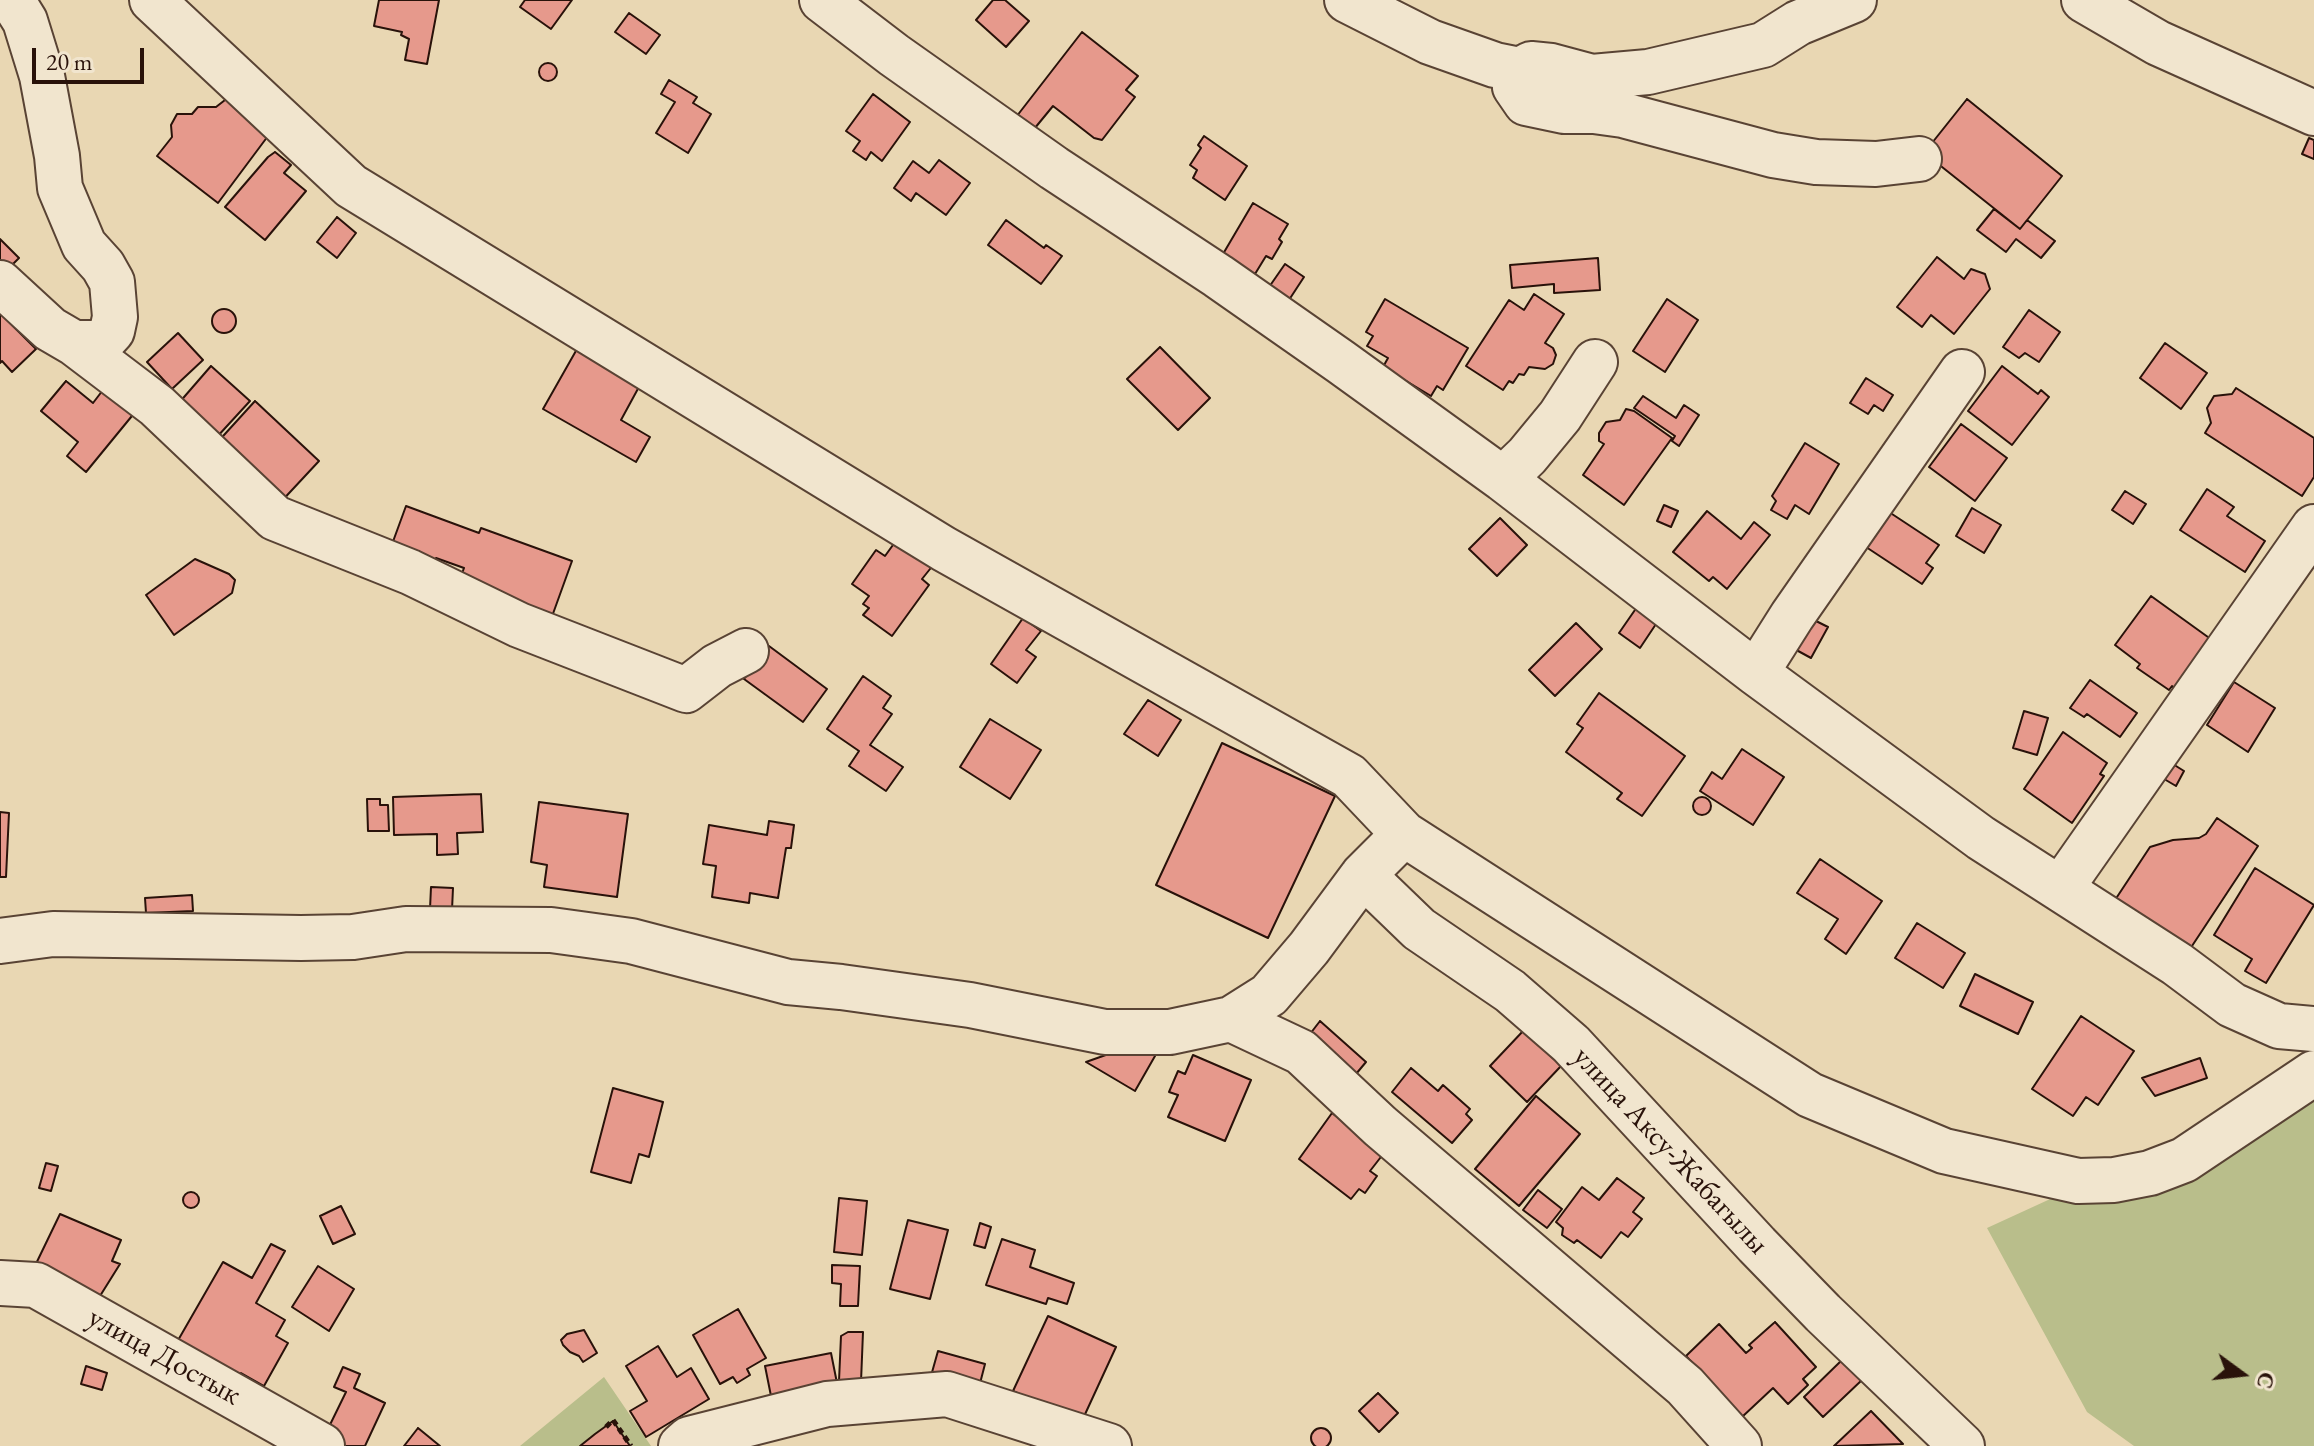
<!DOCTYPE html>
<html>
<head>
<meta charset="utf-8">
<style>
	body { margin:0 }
	#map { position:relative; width:2314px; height:1446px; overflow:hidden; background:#e9d7b3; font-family:"EB Garamond",serif }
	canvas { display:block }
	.north { position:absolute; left:2202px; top:1334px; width:80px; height:80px; -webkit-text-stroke:6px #f1e5ce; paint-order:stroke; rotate:105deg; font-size:22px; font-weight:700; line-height:32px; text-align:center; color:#29120a }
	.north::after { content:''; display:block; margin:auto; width:28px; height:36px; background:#29120a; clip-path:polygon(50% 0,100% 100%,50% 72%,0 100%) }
	.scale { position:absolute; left:32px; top:48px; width:112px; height:36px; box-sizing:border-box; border:4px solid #29120a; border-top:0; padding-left:10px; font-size:24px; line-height:28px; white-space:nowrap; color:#29120a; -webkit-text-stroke:6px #f1e5ce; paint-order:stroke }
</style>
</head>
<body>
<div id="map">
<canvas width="2314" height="1446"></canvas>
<div class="north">С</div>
<div class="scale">20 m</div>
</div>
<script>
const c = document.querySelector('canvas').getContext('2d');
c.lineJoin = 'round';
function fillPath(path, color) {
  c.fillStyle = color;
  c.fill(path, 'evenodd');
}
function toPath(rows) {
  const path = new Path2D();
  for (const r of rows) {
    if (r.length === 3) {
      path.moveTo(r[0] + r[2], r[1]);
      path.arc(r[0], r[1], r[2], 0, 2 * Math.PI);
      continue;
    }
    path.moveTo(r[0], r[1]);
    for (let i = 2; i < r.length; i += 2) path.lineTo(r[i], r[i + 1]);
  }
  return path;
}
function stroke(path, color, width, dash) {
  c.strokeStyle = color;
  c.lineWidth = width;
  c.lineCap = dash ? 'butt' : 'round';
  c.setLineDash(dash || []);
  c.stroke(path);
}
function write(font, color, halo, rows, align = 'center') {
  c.font = font + ' "EB Garamond",serif';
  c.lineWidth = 6;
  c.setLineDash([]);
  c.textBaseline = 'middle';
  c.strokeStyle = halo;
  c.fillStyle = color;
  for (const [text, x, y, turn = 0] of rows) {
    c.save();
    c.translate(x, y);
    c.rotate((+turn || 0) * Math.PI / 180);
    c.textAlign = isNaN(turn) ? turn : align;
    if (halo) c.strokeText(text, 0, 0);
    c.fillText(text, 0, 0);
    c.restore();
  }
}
fillPath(toPath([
	[2314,1078,2314,1446,2134,1446,2087,1412,1987,1228],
	[604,1377,651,1446,520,1446]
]), '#b9be8b');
const building = toPath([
	[379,0,439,0,427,64,405,60,409,39,401,35,402,32,374,26,379,0],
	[525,0,572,0,551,29,520,7,525,0],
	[993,0,1005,0,1029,21,1006,47,976,20,993,0],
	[629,13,660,35,646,54,615,32,629,13],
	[1082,32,1138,76,1126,90,1135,97,1102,140,1094,138,1053,106,1030,134,1013,121,1082,32],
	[548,72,9],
	[669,80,697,97,693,103,711,114,688,153,656,133,675,102,661,94,669,80],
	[234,93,268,136,218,203,157,156,172,137,171,125,177,114,192,114,198,107,216,107,234,93],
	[873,94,910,122,882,161,871,152,866,160,853,151,860,141,846,131,873,94],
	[1967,99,2062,176,2020,229,1937,163,1928,148,1967,99],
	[1204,136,1247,166,1225,200,1193,178,1197,170,1190,165,1201,148,1198,145,1204,136],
	[2309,138,2314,140,2314,159,2302,154,2309,138],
	[275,152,291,165,284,173,306,191,265,240,225,207,268,157,275,152],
	[939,160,970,183,946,215,916,193,911,201,894,188,913,161,929,173,939,160],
	[1253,203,1288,224,1279,239,1282,242,1272,259,1266,256,1255,274,1223,254,1253,203],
	[1994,209,2020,229,2027,220,2055,241,2041,258,2016,239,2006,252,1977,230,1994,209],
	[337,217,356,233,337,258,317,242,337,217],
	[1006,220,1044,248,1046,245,1062,256,1041,284,988,245,1006,220],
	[0,239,19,258,2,275,0,272,0,239],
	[1937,257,1964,279,1971,269,1985,274,1990,289,1954,334,1931,315,1922,327,1897,307,1937,257],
	[1598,258,1600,290,1554,293,1554,284,1512,288,1510,265,1598,258],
	[1285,264,1304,277,1287,303,1267,290,1285,264],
	[1534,294,1564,314,1545,343,1553,348,1556,355,1553,364,1545,369,1529,367,1524,375,1519,374,1513,383,1509,381,1503,390,1466,366,1509,300,1524,310,1534,294],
	[1385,299,1468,348,1443,390,1437,386,1431,396,1383,367,1388,358,1367,346,1373,336,1366,332,1385,299],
	[1667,299,1698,320,1665,372,1633,351,1667,299],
	[224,321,12],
	[2029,310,2060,332,2039,362,2025,353,2019,358,2003,347,2029,310],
	[0,313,36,349,12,372,2,361,0,363,0,313],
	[178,333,203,360,172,389,147,362,178,333],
	[2165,343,2207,373,2181,409,2140,378,2165,343],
	[1160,347,1210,398,1178,430,1127,379,1160,347],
	[577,349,640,385,621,420,650,437,636,462,543,409,577,349],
	[211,366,250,401,216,438,178,404,211,366],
	[2002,366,2038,394,2041,390,2049,397,2012,445,1968,411,2002,366],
	[1866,378,1893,395,1883,411,1874,405,1868,414,1850,403,1866,378],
	[66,381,93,403,106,386,136,411,86,472,67,456,78,442,41,411,66,381],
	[2236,388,2314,438,2314,477,2302,496,2205,433,2211,423,2207,408,2214,396,2232,394,2236,388],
	[1643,396,1676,418,1684,405,1699,415,1679,446,1672,441,1675,436,1634,408,1643,396],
	[255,401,319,461,278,505,214,446,255,401],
	[1626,409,1634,411,1672,438,1624,505,1583,475,1604,444,1599,441,1599,433,1606,422,1620,420,1626,409],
	[1961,424,2007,458,1975,501,1929,467,1961,424],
	[1805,443,1839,464,1809,514,1795,505,1787,519,1771,510,1776,501,1772,496,1805,443],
	[2207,489,2234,507,2227,516,2265,541,2245,572,2180,530,2207,489],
	[2125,491,2146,504,2133,524,2112,510,2125,491],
	[1664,505,1678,511,1671,527,1657,521,1664,505],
	[406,506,479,533,481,528,572,561,550,622,457,587,464,568,436,558,433,562,391,547,406,506],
	[1972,508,2001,525,1984,553,1956,536,1972,508],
	[1707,511,1741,539,1754,522,1770,535,1727,589,1713,577,1709,581,1673,552,1707,511],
	[1889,512,1939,545,1926,563,1933,568,1922,584,1866,547,1889,512],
	[1500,518,1527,545,1497,576,1469,549,1500,518],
	[898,538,934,564,922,579,929,585,892,636,863,615,869,608,863,604,869,596,852,584,876,550,885,556,898,538],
	[195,559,229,574,235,580,232,593,174,635,146,595,195,559],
	[2151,596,2219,645,2183,694,2172,686,2169,690,2137,668,2140,664,2115,645,2151,596],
	[1637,607,1658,621,1640,648,1619,633,1637,607],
	[1023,618,1041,631,1026,650,1036,657,1017,683,991,664,1023,618],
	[1814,620,1828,627,1811,658,1789,646,1814,620],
	[1576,623,1602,649,1555,696,1529,670,1576,623],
	[769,646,827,689,803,722,744,679,769,646],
	[863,676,891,696,883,708,892,714,870,745,903,767,886,791,849,766,859,751,827,729,863,676],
	[2090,680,2137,713,2120,737,2087,714,2084,717,2070,708,2090,680],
	[2234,682,2275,708,2248,752,2207,725,2234,682],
	[1599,693,1685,756,1642,816,1617,799,1622,793,1566,752,1583,728,1577,724,1599,693],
	[1148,700,1181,720,1158,756,1124,734,1148,700],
	[2024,711,2048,718,2037,755,2013,748,2024,711],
	[990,719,1041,750,1010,799,960,767,990,719],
	[2063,732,2107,763,2100,774,2104,776,2072,823,2024,789,2063,732],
	[1222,743,1335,796,1268,938,1156,885,1222,743],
	[1742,749,1784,777,1753,825,1700,791,1712,772,1722,779,1742,749],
	[2168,761,2184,771,2176,786,2159,776,2168,761],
	[481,794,483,832,457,833,458,854,437,855,437,834,394,835,393,797,481,794],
	[1702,806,9],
	[367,799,380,799,380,805,388,805,389,831,368,831,367,799],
	[539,802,628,814,617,897,544,887,547,865,531,862,539,802],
	[0,812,9,813,6,877,0,877,0,812],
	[2217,818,2258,846,2190,949,2115,900,2150,847,2173,840,2199,838,2206,834,2217,818],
	[769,821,794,825,791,848,786,848,778,898,750,893,749,903,712,897,716,866,703,864,709,825,767,835,769,821],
	[1820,859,1882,901,1846,954,1825,939,1838,919,1797,893,1820,859],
	[2255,868,2314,905,2266,983,2245,971,2252,959,2214,935,2255,868],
	[431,887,453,888,452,910,430,909,431,887],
	[192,895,193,911,146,913,145,898,192,895],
	[1917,923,1965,953,1943,988,1895,958,1917,923],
	[1975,974,2033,1002,2018,1034,1960,1006,1975,974],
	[2081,1016,2134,1051,2098,1105,2086,1097,2073,1116,2032,1089,2081,1016],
	[1320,1021,1366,1062,1356,1074,1310,1034,1320,1021],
	[1524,1030,1561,1066,1527,1102,1490,1066,1524,1030],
	[1159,1049,1135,1091,1086,1062,1117,1051,1159,1049],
	[1193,1055,1251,1080,1225,1141,1168,1117,1178,1095,1169,1092,1178,1071,1185,1074,1193,1055],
	[2200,1058,2207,1078,2155,1096,2142,1078,2200,1058],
	[1411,1068,1438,1091,1443,1085,1470,1109,1466,1114,1472,1120,1452,1143,1392,1092,1411,1068],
	[613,1088,663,1102,649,1157,639,1154,631,1183,591,1172,613,1088],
	[1536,1096,1580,1134,1519,1206,1475,1169,1536,1096],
	[1332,1113,1384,1153,1370,1171,1377,1176,1365,1193,1359,1189,1351,1199,1299,1159,1332,1113],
	[46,1163,58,1166,51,1191,39,1188,46,1163],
	[1617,1178,1644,1198,1633,1212,1642,1219,1628,1237,1621,1232,1601,1258,1577,1240,1574,1243,1562,1235,1563,1228,1556,1222,1582,1187,1599,1200,1617,1178],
	[1538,1190,1562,1209,1547,1228,1523,1210,1538,1190],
	[191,1200,8],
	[839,1198,867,1201,862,1255,834,1252,839,1198],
	[341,1206,355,1234,333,1244,320,1216,341,1206],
	[60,1214,121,1240,112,1261,120,1264,100,1296,32,1272,60,1214],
	[908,1220,948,1230,930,1299,890,1289,908,1220],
	[980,1223,991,1227,985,1248,974,1245,980,1223],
	[1002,1239,1035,1250,1030,1267,1074,1283,1067,1304,1048,1298,1046,1304,986,1285,1002,1239],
	[271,1244,285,1251,256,1303,285,1320,276,1336,288,1343,264,1386,241,1373,235,1383,173,1349,223,1262,252,1278,271,1244],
	[832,1265,860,1266,858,1306,840,1306,841,1284,832,1283,832,1265],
	[318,1266,354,1289,329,1331,292,1307,318,1266],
	[738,1309,766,1358,747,1369,750,1375,737,1383,733,1377,720,1384,693,1335,738,1309],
	[1048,1316,1116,1347,1081,1423,1013,1391,1048,1316],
	[1775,1322,1816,1367,1803,1379,1808,1385,1788,1404,1773,1388,1742,1417,1686,1356,1719,1324,1746,1353,1752,1348,1749,1345,1775,1322],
	[584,1330,597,1353,583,1362,579,1356,570,1352,563,1345,561,1340,567,1334,584,1330],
	[848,1332,863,1332,861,1382,839,1381,841,1336,848,1332],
	[658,1346,677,1377,691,1368,709,1399,646,1437,630,1411,647,1401,626,1366,658,1346],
	[938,1351,985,1364,977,1395,929,1383,938,1351],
	[831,1353,837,1383,771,1396,765,1366,831,1353],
	[1843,1359,1863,1379,1823,1417,1804,1397,1843,1359],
	[86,1366,107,1373,102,1390,81,1384,86,1366],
	[343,1367,360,1374,354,1388,385,1403,365,1446,344,1446,324,1437,346,1392,334,1387,343,1367],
	[1378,1393,1398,1413,1379,1432,1359,1411,1378,1393],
	[1871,1411,1903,1444,1834,1446,1871,1411],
	[613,1421,630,1446,580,1446,595,1434,613,1421],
	[418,1428,440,1446,404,1446,418,1428],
	[1321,1438,10]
]);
fillPath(building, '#e6998c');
stroke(building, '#29120a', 2);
const minor = toPath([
	[152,0,351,186,944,549,1349,776,1404,834,1810,1095,1944,1151,2078,1181,2114,1180,2150,1173,2184,1160,2314,1073],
	[822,0,894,55,1054,168,1218,276,1341,362,1503,479,1756,673,1981,838,2177,964,2232,1005,2279,1026,2314,1029],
	[1347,0,1430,42,1495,65,1520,70,1531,64,1551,66,1592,77,1648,72,1763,45,1798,23,1854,0],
	[2084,0,2158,43,2314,113],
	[1520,70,1515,87,1526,103,1564,111,1594,111,1623,115,1773,155,1816,162,1876,164,1919,159],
	[0,283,50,329,74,343,101,343,112,331,115,317,112,282,103,266,84,245,60,188,57,156,42,76,25,21,12,0],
	[74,343,157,406,275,518,410,572,519,625,686,690,717,666,746,651],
	[1503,479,1527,456,1560,416,1595,362],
	[1756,673,1792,616,1962,372],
	[1363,875,1419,929,1510,991,1571,1044,1757,1245,1823,1313,1962,1446],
	[2061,888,2314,527],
	[0,941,53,934,301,938,353,937,406,929,551,930,631,941,788,982,841,987,970,1005,1105,1032,1170,1032,1231,1019,1269,995,1309,948,1363,875,1404,834],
	[1231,1019,1301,1052,1380,1126,1685,1386,1739,1446],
	[0,1283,36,1285,322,1446],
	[681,1446,689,1439,827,1404,947,1394,1109,1446]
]);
stroke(minor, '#594334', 48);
stroke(toPath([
	[606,1427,613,1420,631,1446]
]), '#29120a', 5, [6, 4]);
stroke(minor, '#f1e5ce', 44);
write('30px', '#29120a', '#f1e5ce', [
	["улица Аксу-Жабагылы",1670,1151,47],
	["улица Достык",164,1357,29]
]);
</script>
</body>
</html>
